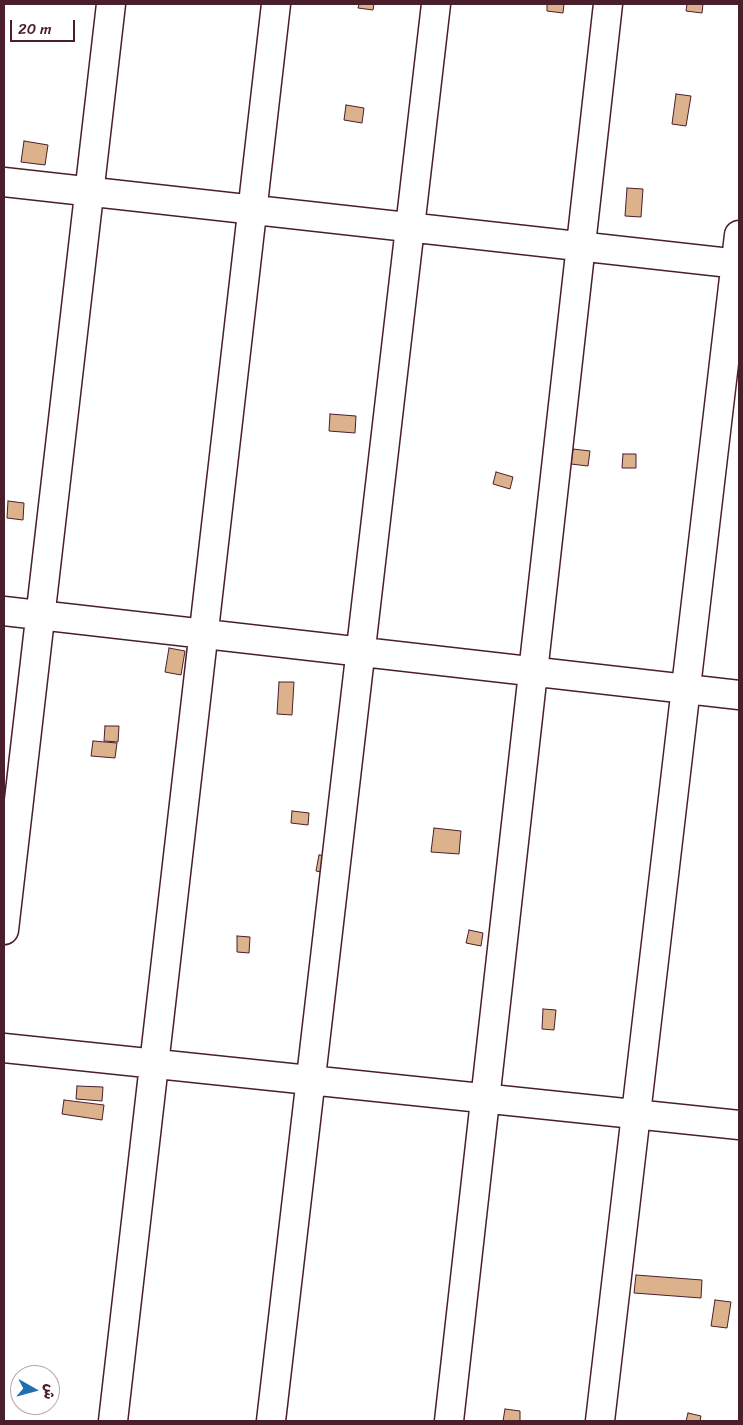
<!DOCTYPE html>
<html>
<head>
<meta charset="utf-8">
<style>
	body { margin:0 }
	#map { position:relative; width:743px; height:1425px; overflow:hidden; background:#fff; font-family:Sriracha,"Playpen Sans Arabic",sans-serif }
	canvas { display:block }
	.frame { position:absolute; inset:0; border:5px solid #4a1f2b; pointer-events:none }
	.north { position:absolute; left:10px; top:1365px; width:50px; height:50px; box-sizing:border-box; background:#fff; border:1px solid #b7a5aa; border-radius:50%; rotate:97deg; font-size:14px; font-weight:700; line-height:20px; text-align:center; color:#4a1f2b }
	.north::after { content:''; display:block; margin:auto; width:18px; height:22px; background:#1f6fb2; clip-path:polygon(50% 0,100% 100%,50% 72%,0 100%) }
	.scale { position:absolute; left:10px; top:20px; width:65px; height:22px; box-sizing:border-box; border:2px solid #4a1f2b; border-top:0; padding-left:6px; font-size:15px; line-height:18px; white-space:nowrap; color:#4a1f2b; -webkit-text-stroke:4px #fff; paint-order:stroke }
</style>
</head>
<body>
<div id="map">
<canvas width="743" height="1425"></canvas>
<div class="frame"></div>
<div class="north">ش</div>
<div class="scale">20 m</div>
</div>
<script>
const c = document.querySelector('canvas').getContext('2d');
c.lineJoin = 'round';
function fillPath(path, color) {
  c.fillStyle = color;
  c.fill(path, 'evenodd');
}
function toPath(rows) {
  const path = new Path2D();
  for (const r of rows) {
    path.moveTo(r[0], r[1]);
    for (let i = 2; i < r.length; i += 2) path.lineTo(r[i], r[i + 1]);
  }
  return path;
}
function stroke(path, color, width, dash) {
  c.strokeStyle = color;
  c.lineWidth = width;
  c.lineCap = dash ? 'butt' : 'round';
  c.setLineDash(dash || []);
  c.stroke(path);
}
const building = toPath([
	[359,4,374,4,373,10,358,8,359,4],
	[547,4,564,4,563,13,547,11,547,4],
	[687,4,703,4,702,13,686,11,687,4],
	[676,94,691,96,686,126,672,124,676,94],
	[346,105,364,108,362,123,344,120,346,105],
	[24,141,48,145,45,165,21,162,24,141],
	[627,188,643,189,641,217,625,216,627,188],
	[330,414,356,416,355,433,329,431,330,414],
	[573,449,590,451,588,466,571,464,573,449],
	[623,454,636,454,636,468,622,468,623,454],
	[496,472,513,477,510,489,493,484,496,472],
	[8,501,24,503,23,520,7,518,8,501],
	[169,648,185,651,181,675,165,672,169,648],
	[279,682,294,682,292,715,277,714,279,682],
	[105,726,119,726,118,742,104,741,105,726],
	[93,741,117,743,115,758,91,756,93,741],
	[292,811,309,813,308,825,291,823,292,811],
	[434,828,461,831,459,854,431,852,434,828],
	[319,855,328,856,326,873,316,871,319,855],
	[469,930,483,933,481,946,466,943,469,930],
	[237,936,250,937,249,953,237,952,237,936],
	[543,1009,556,1010,554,1030,542,1029,543,1009],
	[77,1086,103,1087,102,1101,76,1099,77,1086],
	[64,1100,104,1105,102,1120,62,1114,64,1100],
	[636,1275,702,1280,701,1298,634,1293,636,1275],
	[715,1300,731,1302,727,1328,711,1326,715,1300],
	[505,1409,520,1411,520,1421,503,1421,505,1409],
	[688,1413,701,1416,700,1421,686,1421,688,1413]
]);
fillPath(building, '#dcb28d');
stroke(building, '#4a1f2b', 1);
const minor = toPath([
	[4,182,739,264],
	[4,611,739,695],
	[4,930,111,4],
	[4,1048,739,1125],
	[113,1421,276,4],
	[271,1421,436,4],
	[449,1421,608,4],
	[600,1421,739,235]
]);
stroke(minor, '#4a1f2b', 31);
stroke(minor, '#fff', 28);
</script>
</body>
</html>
